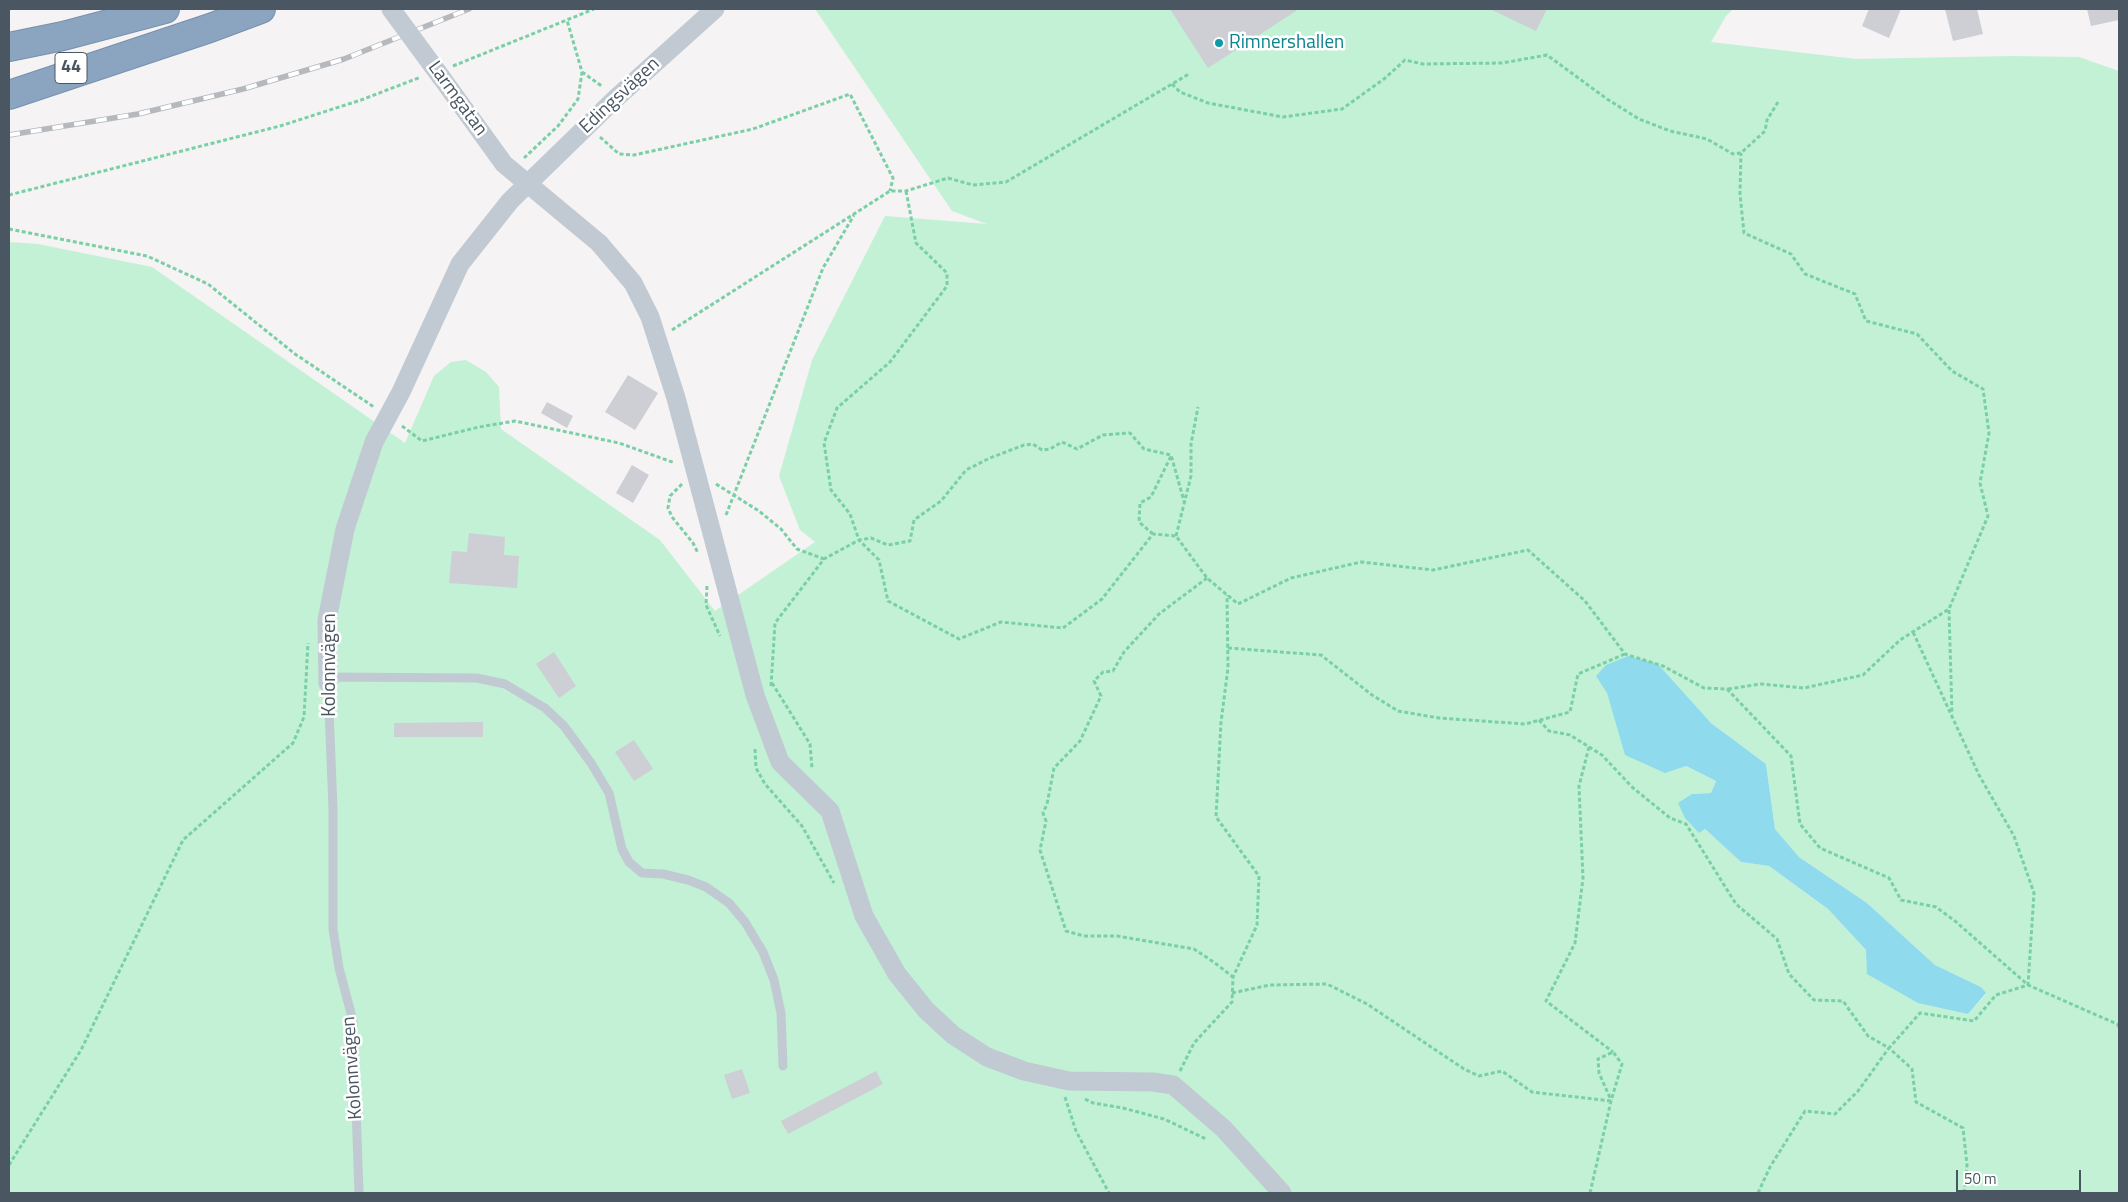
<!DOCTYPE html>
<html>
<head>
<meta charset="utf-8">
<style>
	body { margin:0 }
	#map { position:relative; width:2128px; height:1202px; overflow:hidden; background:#f5f3f3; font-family:"Titillium Web",sans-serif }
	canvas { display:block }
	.frame { position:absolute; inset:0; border:10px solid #4a5661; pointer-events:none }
	.scale { position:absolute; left:1956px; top:1170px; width:125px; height:22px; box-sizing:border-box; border:2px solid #4a5661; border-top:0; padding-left:6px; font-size:15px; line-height:18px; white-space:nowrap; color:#4a5661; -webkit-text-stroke:4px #fff; paint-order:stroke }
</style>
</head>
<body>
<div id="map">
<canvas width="2128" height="1202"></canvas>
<div class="frame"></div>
<div class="scale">50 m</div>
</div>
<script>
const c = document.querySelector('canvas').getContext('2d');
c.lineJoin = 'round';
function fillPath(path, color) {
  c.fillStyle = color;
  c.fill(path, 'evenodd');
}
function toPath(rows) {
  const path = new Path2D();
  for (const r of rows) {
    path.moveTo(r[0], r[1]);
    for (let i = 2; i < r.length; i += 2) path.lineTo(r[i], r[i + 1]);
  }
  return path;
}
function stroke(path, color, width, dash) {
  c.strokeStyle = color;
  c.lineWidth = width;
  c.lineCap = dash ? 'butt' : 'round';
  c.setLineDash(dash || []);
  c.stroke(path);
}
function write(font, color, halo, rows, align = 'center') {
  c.font = font + ' "Titillium Web",sans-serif';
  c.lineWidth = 5;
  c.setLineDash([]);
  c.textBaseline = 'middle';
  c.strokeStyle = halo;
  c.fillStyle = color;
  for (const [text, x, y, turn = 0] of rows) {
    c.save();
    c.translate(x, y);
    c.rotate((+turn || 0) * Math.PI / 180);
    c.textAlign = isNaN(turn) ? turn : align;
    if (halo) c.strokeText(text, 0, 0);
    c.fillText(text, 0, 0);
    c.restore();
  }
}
fillPath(toPath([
	[815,9,1733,9,1726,16,1711,42,1856,59,2012,56,2079,57,2119,71,2119,1193,9,1193,9,242,38,244,152,267,405,443,434,376,451,362,466,360,486,372,499,387,501,429,660,540,715,611,815,542,800,530,779,476,812,360,885,216,987,224,952,211],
	[1658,664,1711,723,1766,764,1775,829,1799,857,1867,903,1935,965,1981,987,1986,994,1968,1014,1866,950,1828,909,1769,866,1741,862,1705,829,1692,794,1711,793,1716,781,1620,734,1607,693]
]), '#c3f1d5');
fillPath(toPath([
	[1628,656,1658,664,1711,723,1766,764,1775,829,1799,857,1867,903,1935,965,1981,987,1986,993,1968,1014,1918,1003,1867,974,1866,950,1828,909,1769,866,1741,862,1705,829,1699,833,1685,818,1678,803,1692,794,1711,793,1716,781,1686,766,1665,773,1625,755,1607,693,1596,676,1606,665]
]), '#90daee');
fillPath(toPath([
	[1170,9,1299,9,1208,68],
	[1490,9,1547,9,1536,31],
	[1869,9,1901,9,1889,38,1862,26],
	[1945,9,1977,9,1983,34,1953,41],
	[2087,9,2119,9,2119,20,2091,26],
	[628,375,658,393,635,430,605,412],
	[547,402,573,416,567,428,541,413],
	[632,465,649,475,633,503,616,493],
	[469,533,505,537,504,555,519,556,517,588,449,583,452,551,467,552],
	[554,652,576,686,559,698,536,664],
	[483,722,483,737,394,737,394,723],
	[634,740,653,769,634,781,615,752],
	[742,1069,750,1093,732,1099,724,1075],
	[876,1071,883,1084,788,1134,781,1121]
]), '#cdcfd5');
const motorway = toPath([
	[9,47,63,36,165,9],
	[9,95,210,28,261,9]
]);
stroke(motorway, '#7690ad', 30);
stroke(toPath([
	[453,66,594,9],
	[582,72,603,87],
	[1172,84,1180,92,1208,103,1283,117,1342,109,1384,79,1405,60,1423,64,1502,63,1547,55,1607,99,1639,119,1670,131,1707,139,1733,154,1741,153,1765,131,1767,120,1778,102],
	[600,137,619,154,634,155,753,129,850,94,893,178,890,191],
	[524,158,558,126,578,99,582,72,567,20],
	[906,191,916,243,947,273,947,286,890,362,837,408,824,443,831,490,850,514,859,540,871,538,888,545,910,541,914,520,941,501,966,470,990,458,1024,445,1033,444,1042,450,1050,449,1062,442,1077,449,1103,435,1130,433,1144,449,1171,455,1184,501],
	[9,195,280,126,361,100,421,77],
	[9,229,147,256,208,284,295,354,374,407],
	[672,330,890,191,906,191,948,178,973,185,1006,182,1189,74],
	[402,426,422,441,479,427,515,421,619,443,675,463],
	[682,484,670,496,668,508,672,517,693,543,698,553],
	[716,484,759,511,781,529,797,549,824,559],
	[726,515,823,268,854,215],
	[1153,534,1139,522,1140,503,1151,497,1171,456],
	[1176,536,1191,476,1191,444,1198,407],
	[1207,578,1159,614,1124,652,1113,671,1103,672,1094,681,1101,696,1080,741,1054,768,1047,804,1043,813,1046,821,1040,850,1066,931,1084,936,1117,936,1194,949,1215,963,1233,977],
	[707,586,706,605,720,636],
	[1949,610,1952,714],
	[1228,648,1321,655,1372,695,1398,711,1439,718,1525,724,1570,712,1578,674,1625,654],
	[772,683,810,744,812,768],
	[771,686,775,623,824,559,859,540,879,560,888,601,959,639,1001,622,1063,628,1102,599,1153,534,1176,536,1207,578,1238,604,1291,578,1361,562,1433,570,1528,550,1585,601,1625,654,1663,666,1704,688,1727,689,1791,756,1800,824,1820,848,1889,878,1901,900,1936,907,1955,921,2028,985,2117,1024,2119,1027],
	[1728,689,1761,684,1804,688,1863,675,1900,640,1949,609,1988,516,1980,483,1989,433,1983,389,1952,371,1917,334,1866,321,1855,294,1805,274,1791,254,1744,233,1740,194,1741,153],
	[1539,720,1549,731,1570,735,1602,755,1632,787,1670,818,1686,824,1736,904,1777,939,1789,974,1814,1000,1843,1001,1868,1036,1889,1048,1920,1013,1974,1021,1996,995,2028,985,2034,893,2014,836,1979,775,1913,632],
	[1589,747,1579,786,1583,878,1575,943,1546,1001,1613,1052],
	[755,749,756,768,765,784,802,826,834,883],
	[1232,993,1270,985,1327,984,1367,1004,1464,1069,1479,1076,1502,1071,1532,1092,1611,1101],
	[1180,1071,1194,1043,1232,1002,1233,977,1257,925,1259,876,1216,817,1221,722,1228,668,1227,595],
	[1065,1097,1076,1131,1109,1193],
	[1085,1099,1093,1103,1123,1108,1164,1119,1206,1139],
	[9,1165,81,1050,183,840,293,743,304,717,308,643],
	[1590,1193,1611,1101,1622,1064,1613,1052,1598,1059,1599,1073,1611,1100],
	[1758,1193,1770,1167,1805,1111,1835,1114,1858,1091,1889,1048,1912,1069,1916,1102,1963,1128,1967,1165,1964,1193]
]), '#7ad0a6', 3, [4, 2.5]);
stroke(toPath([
	[329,677,477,678,505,684,545,708,564,726,591,763,609,793,622,849,629,862,642,873,663,874,688,880,706,887,729,903,745,922,763,952,774,980,781,1013,783,1066],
	[328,683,333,809,333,929,339,968,353,1021,359,1193]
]), '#c1cad2', 9);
stroke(toPath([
	[441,77,504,164,599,243,633,283,650,317,676,398,755,695,780,762,830,811,864,916,897,974,926,1010,953,1035,987,1057,1024,1071,1069,1081,1153,1082,1173,1085,1224,1129,1282,1193],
	[328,683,327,620,345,529,374,442,401,392,460,264,510,201,615,99,715,9]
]), '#c1cad2', 19);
stroke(motorway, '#8ba5c1', 28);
const rail = toPath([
	[9,135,138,114,243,89,344,59,469,9]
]);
stroke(rail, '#b5b8bd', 5.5);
stroke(rail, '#fff', 4, [11]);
stroke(toPath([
	[391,9,441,77]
]), '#c1cad2', 19);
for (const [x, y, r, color] of [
	[1219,43,5,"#0f9aa8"]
]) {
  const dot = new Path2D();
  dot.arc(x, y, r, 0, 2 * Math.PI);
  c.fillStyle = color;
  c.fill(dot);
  stroke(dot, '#fff', 2);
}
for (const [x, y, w] of [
	[71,68,32]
]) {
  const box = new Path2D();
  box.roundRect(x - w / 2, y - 15.5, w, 31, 4);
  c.fillStyle = '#fff';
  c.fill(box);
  stroke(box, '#4a5661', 1);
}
write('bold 18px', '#4a5661', null, [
	["44",71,68]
]);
write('19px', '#0d838f', '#fff', [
	["Rimnershallen",1229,43]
], 'left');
write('19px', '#4a5661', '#fff', [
	["Edingsvägen",620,96,-43],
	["Larmgatan",457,99,54],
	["Kolonnvägen",330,665,-90],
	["Kolonnvägen",353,1068,-94]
]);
</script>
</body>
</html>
